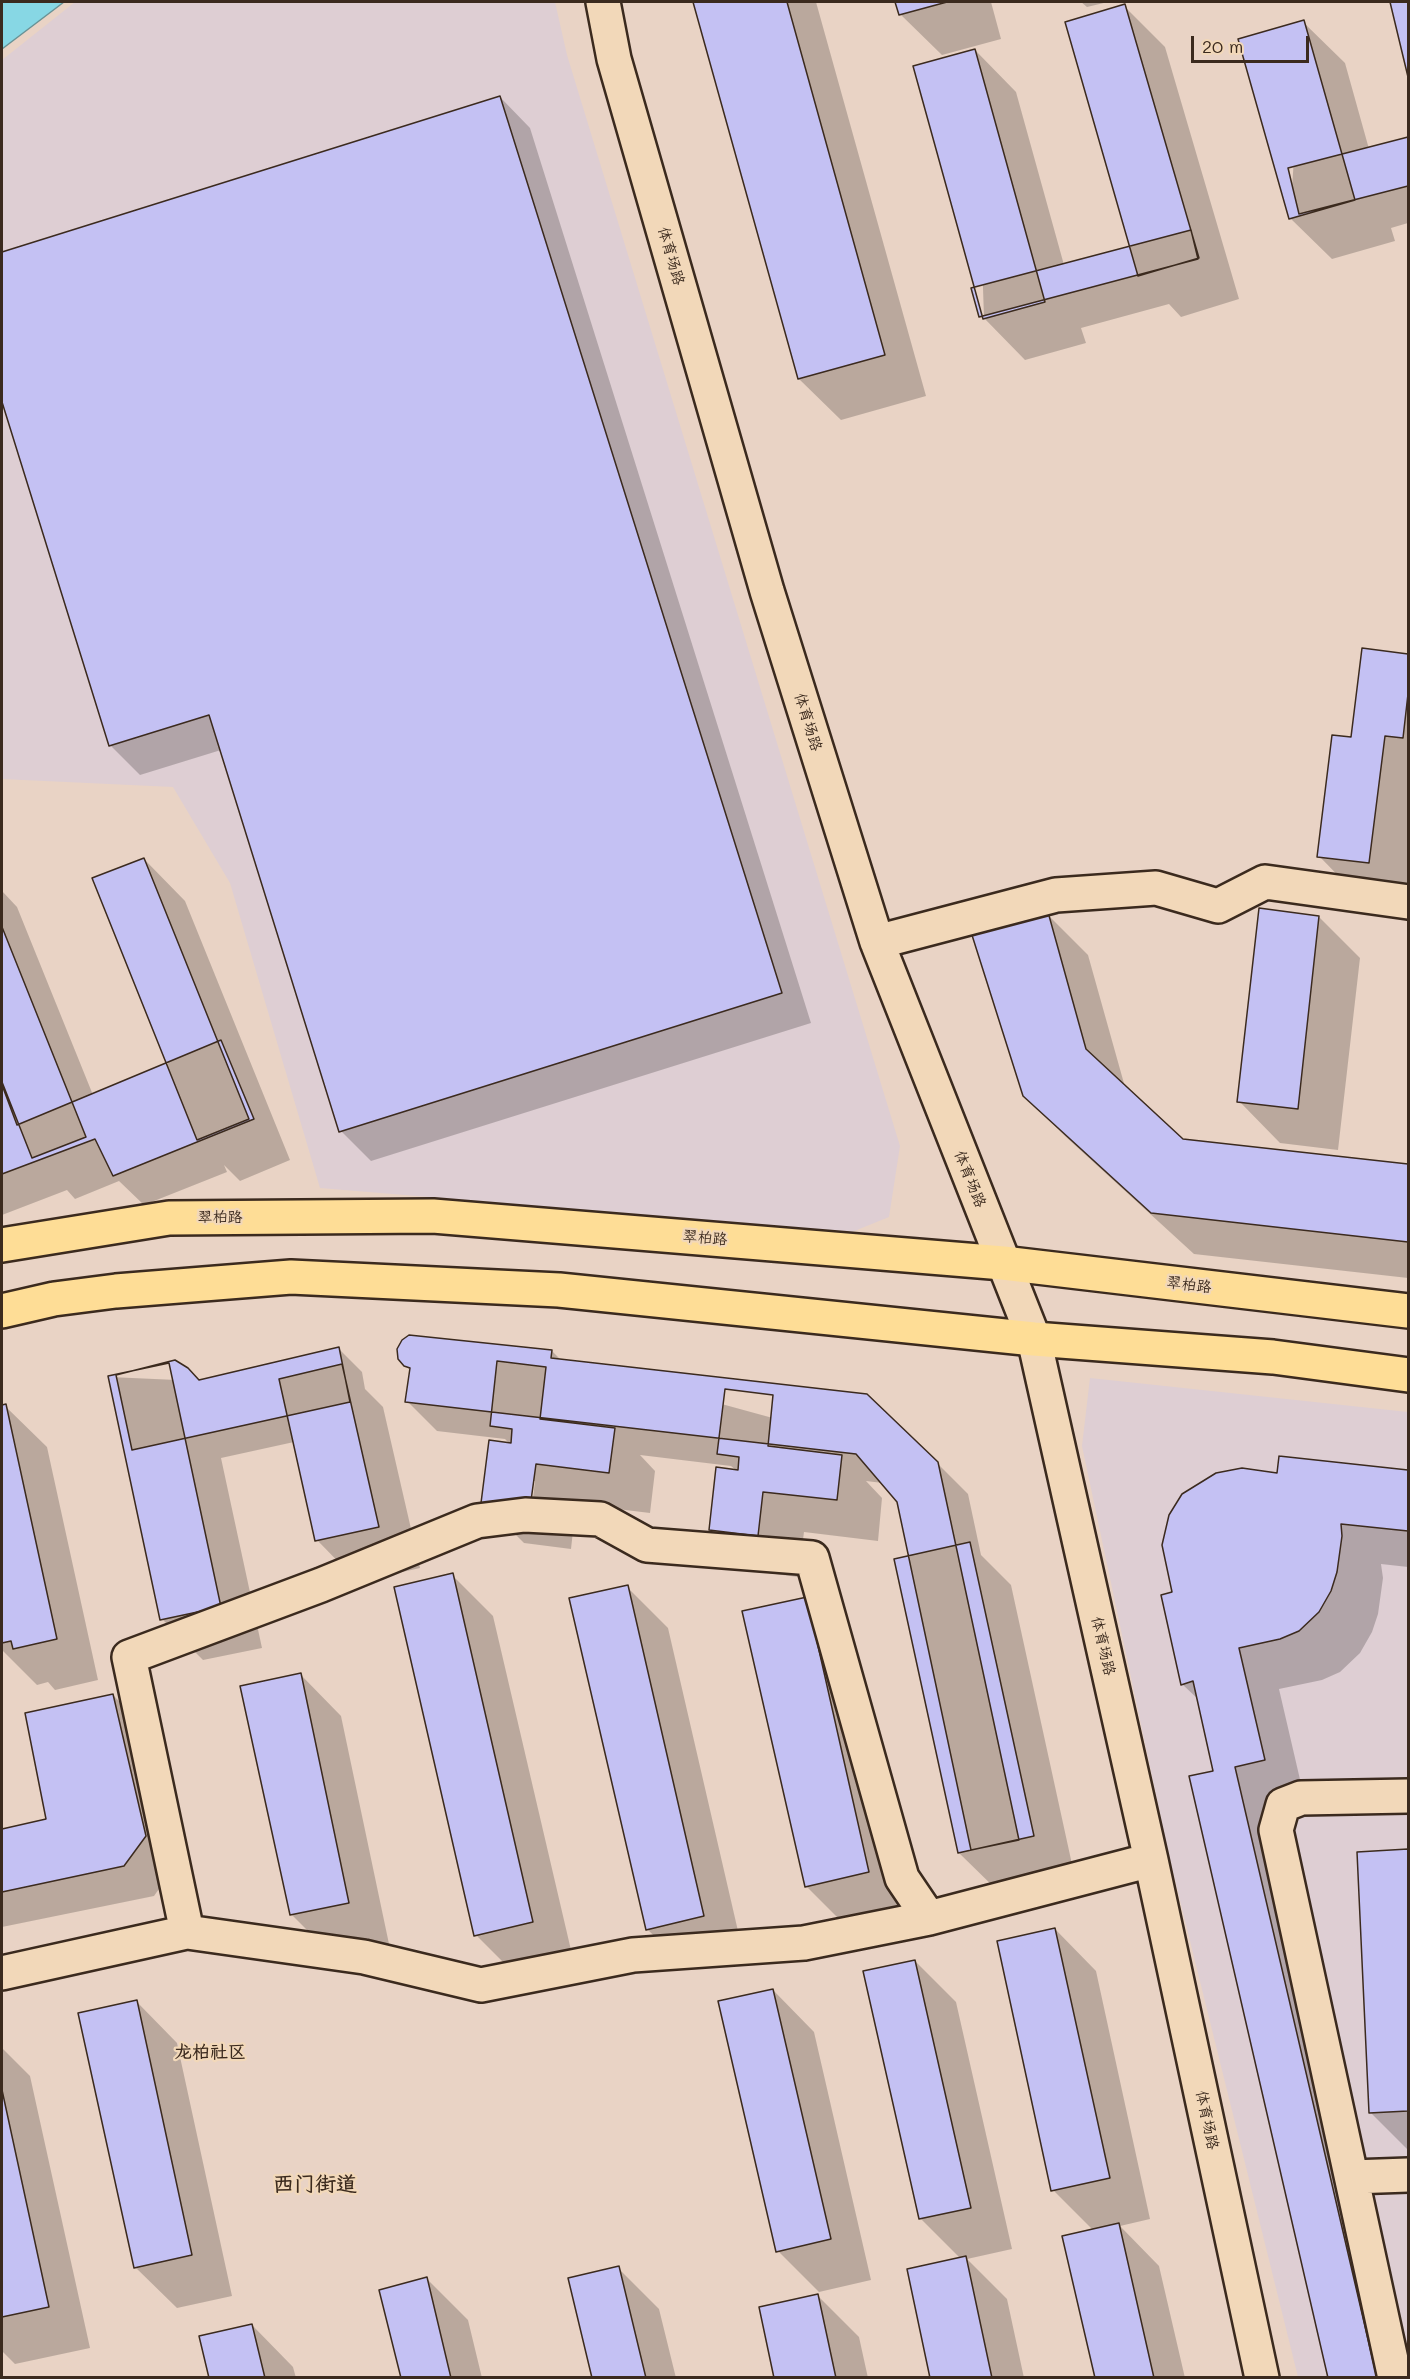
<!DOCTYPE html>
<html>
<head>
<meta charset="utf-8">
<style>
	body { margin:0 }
	#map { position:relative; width:1410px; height:2379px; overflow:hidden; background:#e9d3c5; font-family:Mali,sans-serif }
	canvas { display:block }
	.frame { position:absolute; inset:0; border:3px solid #3b2a1e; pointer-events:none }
	.scale { position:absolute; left:1191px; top:36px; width:118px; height:27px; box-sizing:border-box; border:3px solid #3b2a1e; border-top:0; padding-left:8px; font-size:18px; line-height:21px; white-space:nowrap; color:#3b2a1e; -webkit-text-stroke:4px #f2d8b9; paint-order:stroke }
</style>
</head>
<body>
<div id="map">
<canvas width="1410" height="2379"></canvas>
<div class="frame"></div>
<div class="scale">20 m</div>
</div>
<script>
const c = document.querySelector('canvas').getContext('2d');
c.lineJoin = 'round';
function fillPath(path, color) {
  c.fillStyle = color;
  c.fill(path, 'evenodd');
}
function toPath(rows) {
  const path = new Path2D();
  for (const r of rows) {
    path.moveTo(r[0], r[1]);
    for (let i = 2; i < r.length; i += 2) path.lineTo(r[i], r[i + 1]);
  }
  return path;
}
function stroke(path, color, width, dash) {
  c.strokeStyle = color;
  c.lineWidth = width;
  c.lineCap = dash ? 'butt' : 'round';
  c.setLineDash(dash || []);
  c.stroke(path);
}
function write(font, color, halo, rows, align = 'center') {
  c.font = font + ' Mali,"LXGW WenKai TC",sans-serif';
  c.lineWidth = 4.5;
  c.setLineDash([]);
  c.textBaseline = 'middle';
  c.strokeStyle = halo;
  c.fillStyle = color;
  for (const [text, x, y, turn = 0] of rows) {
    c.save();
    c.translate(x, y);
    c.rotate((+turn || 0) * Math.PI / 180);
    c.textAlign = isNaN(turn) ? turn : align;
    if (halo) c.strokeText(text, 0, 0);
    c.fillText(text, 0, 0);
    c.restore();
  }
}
fillPath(toPath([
	[75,2,555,2,567,55,900,1146,889,1217,852,1232,320,1188,230,883,173,787,2,779,2,60],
	[1090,1378,1408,1412,1408,2377,1298,2377,1168,1852,1082,1446]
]), '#deced3');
const water = toPath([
	[2,2,64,2,2,49,2,2]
]);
fillPath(water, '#87d7e4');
stroke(water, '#699295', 1.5);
fillPath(toPath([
	[695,2,816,2,926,396,841,420,799,379],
	[897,2,991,2,1001,39,942,55,900,14],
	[1081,2,1108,2,1087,7],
	[1391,2,1408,2,1408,71],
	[1124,6,1165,47,1239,299,1181,317,1169,304,1081,328,1086,343,1025,360,984,318,975,50,1016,92,1064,265,1131,247],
	[1303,22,1345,63,1369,149,1408,139,1408,223,1391,228,1395,241,1332,259,1290,218],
	[500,97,530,128,811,1023,371,1161,341,1131,221,750,140,775,110,745,2,397,2,254],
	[1363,650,1408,656,1408,903,1360,898,1319,856,1352,739],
	[144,859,185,901,290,1160,240,1181,224,1165,227,1172,144,1205,119,1181,75,1199,67,1190,2,1215,2,891,17,907,93,1095,168,1064],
	[1047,914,1088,955,1125,1087,1183,1140,1408,1165,1408,1278,1194,1254,1066,1137,1024,1095],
	[1319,917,1360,958,1338,1150,1280,1143,1239,1101],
	[339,1349,362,1372,365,1389,383,1407,420,1568,358,1582,317,1540,294,1442,221,1458,262,1648,203,1660,162,1619,110,1377,199,1381],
	[552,1351,561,1360,937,1463,968,1494,981,1555,1011,1585,1075,1878,1001,1894,959,1853,896,1560,910,1557,898,1501,883,1483,866,1481,882,1498,878,1541,804,1532,798,1577,752,1571,711,1529,737,1471,731,1466,640,1455,655,1471,650,1513,576,1504,571,1549,524,1543,483,1502,510,1444,505,1439,437,1431,407,1401,411,1371,405,1365],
	[532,1481,535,1481,531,1516,528,1516],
	[5,1406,47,1447,98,1680,55,1690,48,1682,37,1685,2,1650,2,1407],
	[1280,1457,1408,1471,1408,1567,1381,1564,1383,1578,1378,1614,1372,1632,1360,1653,1340,1672,1322,1680,1279,1689,1305,1801,1276,1808,1408,2378,1329,2378,1215,1772,1199,1700,1182,1684,1174,1593,1278,1474],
	[452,1575,493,1616,574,1963,517,1976,476,1935],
	[627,1587,668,1628,744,1957,689,1970,647,1929],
	[806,1599,910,1913,848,1928,806,1886],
	[300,1674,341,1716,389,1944,333,1956,291,1914],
	[113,1695,143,1726,175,1866,154,1896,2,1927,2,1831,48,1820],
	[1408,1851,1408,2150,1371,2113,1358,1853],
	[1055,1929,1096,1971,1150,2219,1120,2226,1159,2266,1185,2378,1096,2378,1093,2230,1053,2190],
	[915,1961,956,2002,1012,2249,967,2259,1007,2299,1024,2378,931,2378,961,2259,921,2219,865,1972],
	[773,1990,814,2032,871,2280,819,2292,778,2251],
	[136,2001,177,2043,232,2296,177,2308,135,2267],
	[2,2048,30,2076,90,2348,15,2364,2,2351],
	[618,2268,659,2309,676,2378,593,2378],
	[427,2279,468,2320,482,2378,402,2378],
	[818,2296,859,2337,868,2378,776,2378],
	[252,2325,293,2367,296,2378,211,2378]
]), '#0003');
const building = toPath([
	[693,2,787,2,885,355,798,379,693,2],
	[895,2,947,2,899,15,895,2],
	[1390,2,1408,2,1408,77,1390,2],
	[1125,4,1199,258,1138,276,1065,22,1125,4],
	[1304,20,1355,200,1289,219,1238,39,1304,20],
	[975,49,1045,302,983,319,913,66,975,49],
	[500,96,782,993,339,1132,209,715,109,746,2,402,2,252,500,96],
	[1408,137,1408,186,1299,214,1288,168,1408,137],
	[1191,230,1198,259,979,317,971,288,1191,230],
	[1362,648,1408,654,1408,694,1403,738,1385,736,1369,863,1317,857,1332,735,1351,737,1362,648],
	[144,858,249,1119,197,1140,92,878,144,858],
	[1259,908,1319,916,1298,1109,1237,1102,1259,908],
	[1048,912,1086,1049,1183,1139,1408,1164,1408,1242,1151,1213,1023,1096,971,932,1048,912],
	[2,927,86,1137,32,1158,2,1082,2,927],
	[221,1040,254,1119,113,1176,95,1139,2,1174,2,1085,17,1125,221,1040],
	[409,1335,552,1350,551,1358,867,1394,938,1462,1019,1840,971,1850,897,1502,856,1454,405,1402,410,1368,404,1366,398,1359,397,1349,402,1340,409,1335],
	[339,1347,350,1402,132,1450,116,1375,175,1360,188,1368,199,1380,339,1347],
	[497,1361,546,1367,540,1419,615,1428,609,1473,536,1464,530,1508,481,1503,489,1440,511,1443,512,1429,490,1426,497,1361],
	[169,1363,221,1607,160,1620,108,1376,169,1363],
	[342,1364,379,1527,315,1541,279,1379,342,1364],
	[725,1389,773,1395,768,1446,842,1455,837,1500,763,1492,758,1536,709,1530,716,1467,738,1470,739,1457,717,1454,725,1389],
	[6,1404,57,1639,13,1649,11,1641,2,1643,2,1405,6,1404],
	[1279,1456,1408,1470,1408,1531,1341,1524,1342,1536,1337,1572,1331,1591,1319,1612,1299,1631,1280,1639,1239,1648,1265,1760,1235,1767,1377,2378,1328,2378,1189,1776,1213,1771,1193,1681,1181,1685,1161,1595,1172,1592,1162,1545,1169,1515,1182,1494,1216,1473,1242,1468,1277,1473,1279,1456],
	[970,1542,1034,1836,958,1853,894,1559,970,1542],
	[453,1573,533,1922,474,1936,394,1587,453,1573],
	[628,1585,704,1916,646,1930,569,1598,628,1585],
	[807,1597,869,1872,805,1887,742,1611,807,1597],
	[301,1673,349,1903,290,1915,240,1686,301,1673],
	[113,1694,146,1836,124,1866,2,1892,2,1829,46,1819,25,1713,113,1694],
	[1408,1849,1408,2111,1369,2113,1357,1852,1408,1849],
	[1055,1928,1110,2178,1051,2191,997,1941,1055,1928],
	[915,1960,971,2208,919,2219,863,1971,915,1960],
	[773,1989,831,2239,776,2252,718,2001,773,1989],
	[137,2000,192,2255,134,2268,78,2013,137,2000],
	[2,2090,49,2307,2,2317,2,2090],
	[1119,2223,1154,2378,1095,2378,1062,2236,1119,2223],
	[966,2256,992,2378,930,2378,907,2269,966,2256],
	[619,2266,646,2378,592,2378,568,2278,619,2266],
	[427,2277,451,2378,401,2378,379,2290,427,2277],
	[818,2294,836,2378,774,2378,759,2307,818,2294],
	[252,2324,265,2378,209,2378,199,2336,252,2324]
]);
fillPath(building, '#c4c1f3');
stroke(building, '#3b2a1e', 1.5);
const minor = toPath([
	[603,2,614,59,767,591,877,942,1034,1339,1151,1860,1262,2378],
	[877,942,1056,895,1156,888,1218,906,1265,882,1408,902],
	[187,1932,129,1657,321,1585,477,1521,525,1515,600,1519,647,1545,812,1558,902,1878,929,1918],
	[2,1973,187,1932,364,1957,481,1985,633,1955,804,1943,929,1918,1151,1860],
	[1352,2177,1408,2175],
	[1395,2378,1276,1830,1283,1805,1301,1798,1408,1796]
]);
const major = toPath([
	[2,1245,169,1218,433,1216,1003,1263,1408,1311],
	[2,1311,54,1299,116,1291,291,1277,559,1290,1034,1339,1273,1357,1408,1375]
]);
stroke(minor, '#3b2a1e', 38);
stroke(major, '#3b2a1e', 38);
stroke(minor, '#f2d8b9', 33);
stroke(major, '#fedd96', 33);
write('15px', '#3b2a1e', '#f2d8b9', [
	["体育场路",671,256,74],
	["体育场路",808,722,73],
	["体育场路",970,1179,68],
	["翠柏路",220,1217],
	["翠柏路",705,1238,5],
	["翠柏路",1189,1285,7],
	["体育场路",1103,1646,77],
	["体育场路",1207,2120,78]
]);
write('bold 18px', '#3b2a1e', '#f2d8b9', [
	["龙柏社区",210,2052]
]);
write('bold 21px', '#3b2a1e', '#f2d8b9', [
	["西门街道",315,2185]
]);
</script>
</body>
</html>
